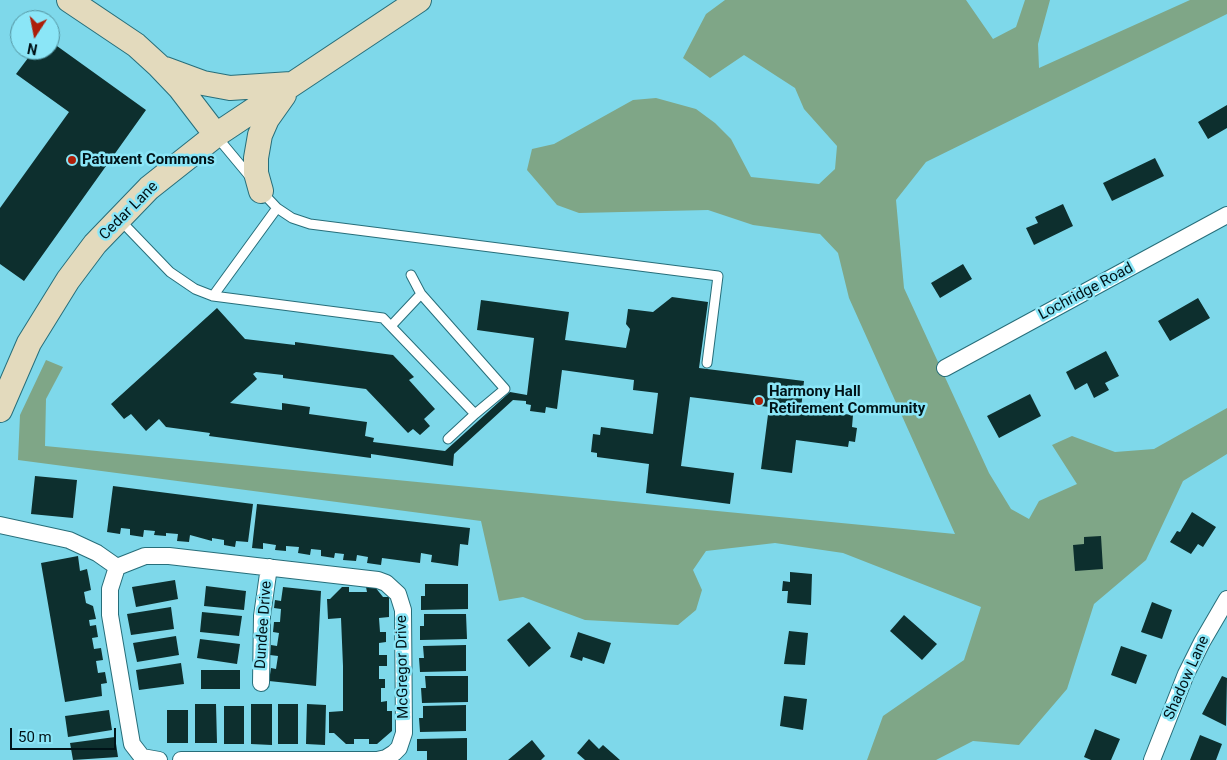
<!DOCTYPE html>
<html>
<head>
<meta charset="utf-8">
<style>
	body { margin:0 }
	#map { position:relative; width:1227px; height:760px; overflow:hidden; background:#7ed8ea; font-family:Roboto,sans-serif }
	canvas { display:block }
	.north { position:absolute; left:10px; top:10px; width:50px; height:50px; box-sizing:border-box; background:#8be6f7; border:1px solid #53929e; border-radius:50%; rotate:191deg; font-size:14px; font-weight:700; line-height:20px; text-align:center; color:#001318 }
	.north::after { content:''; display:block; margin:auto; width:18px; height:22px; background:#ad1e08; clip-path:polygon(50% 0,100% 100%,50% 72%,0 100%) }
	.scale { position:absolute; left:10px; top:728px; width:106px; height:22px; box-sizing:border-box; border:2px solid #001318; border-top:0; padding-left:6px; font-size:15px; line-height:18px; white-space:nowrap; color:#001318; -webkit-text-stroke:4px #8be6f7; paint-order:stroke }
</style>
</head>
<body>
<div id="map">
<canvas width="1227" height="760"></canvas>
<div class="north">N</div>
<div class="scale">50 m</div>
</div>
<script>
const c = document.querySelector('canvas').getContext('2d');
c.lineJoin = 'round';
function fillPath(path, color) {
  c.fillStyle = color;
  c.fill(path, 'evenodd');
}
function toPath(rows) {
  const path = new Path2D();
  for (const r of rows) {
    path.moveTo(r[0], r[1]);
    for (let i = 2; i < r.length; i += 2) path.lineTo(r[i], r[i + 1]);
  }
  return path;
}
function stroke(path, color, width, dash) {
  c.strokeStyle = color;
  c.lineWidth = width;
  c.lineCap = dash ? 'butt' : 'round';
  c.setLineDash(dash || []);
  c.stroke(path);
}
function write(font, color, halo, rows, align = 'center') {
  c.font = font + ' Roboto,sans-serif';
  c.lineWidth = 5;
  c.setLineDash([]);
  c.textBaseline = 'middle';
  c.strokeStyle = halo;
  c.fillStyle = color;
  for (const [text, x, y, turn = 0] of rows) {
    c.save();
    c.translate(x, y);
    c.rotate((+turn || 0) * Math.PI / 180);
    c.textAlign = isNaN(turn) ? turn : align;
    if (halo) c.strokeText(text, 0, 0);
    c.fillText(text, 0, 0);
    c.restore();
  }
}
fillPath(toPath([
	[725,0,966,0,993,39,1016,27,1025,0,1050,0,1038,44,1039,68,1190,0,1227,0,1227,14,926,162,896,200,904,288,989,473,1011,509,1029,519,1039,501,1077,484,1052,445,1072,436,1115,452,1154,449,1227,408,1227,454,1183,481,1146,560,1094,604,1067,689,1019,745,973,741,936,760,867,760,883,716,964,660,981,607,843,553,775,543,706,551,693,570,702,590,696,610,678,625,585,620,523,597,499,601,481,521,18,460,20,415,46,360,63,367,46,399,45,446,955,534,849,298,838,253,820,234,753,225,708,210,579,213,557,205,527,170,532,149,554,144,633,100,656,98,696,109,715,123,731,139,751,177,819,184,835,169,837,146,804,109,795,88,744,55,710,78,683,58,706,14]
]), '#7fa687');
fillPath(toPath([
	[50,41,146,110,24,281,0,264,0,208,69,112,16,74,34,50,50,50],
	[1227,105,1227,128,1208,139,1198,122],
	[1155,158,1164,176,1112,201,1103,183],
	[1063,204,1073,226,1034,245,1026,228,1038,223,1035,217],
	[963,264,972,279,940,298,931,283],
	[672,297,708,302,699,368,804,381,801,409,853,415,852,427,857,428,855,442,849,441,848,447,796,440,792,473,761,469,769,407,690,397,681,466,734,473,730,504,646,493,649,464,597,457,597,453,591,452,593,434,600,435,601,427,653,434,658,393,633,390,634,380,562,370,557,409,546,407,545,413,530,411,531,405,526,404,526,401,513,400,454,454,453,466,371,454,371,458,209,436,210,433,166,427,159,419,146,431,131,414,124,419,111,404,217,308,245,339,295,345,295,342,393,355,414,377,409,380,435,409,424,419,430,426,420,435,413,429,408,433,366,389,283,378,283,375,256,372,253,374,257,379,230,403,282,410,282,403,310,407,309,414,367,422,365,436,374,438,373,442,445,451,510,392,527,395,534,338,477,330,481,300,569,312,565,340,626,348,630,329,626,324,628,309,653,312],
	[1198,298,1210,318,1170,341,1158,321],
	[1106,351,1119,376,1105,383,1109,390,1094,398,1087,383,1075,390,1066,372],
	[1030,394,1041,416,999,438,987,416],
	[35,476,77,480,73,518,31,514],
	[113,486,253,504,248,542,236,541,235,547,224,545,224,540,212,538,212,541,190,535,189,542,177,541,178,534,166,533,166,536,154,535,155,531,144,530,143,537,130,535,130,529,121,528,120,534,107,532],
	[257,504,470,528,468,545,460,544,458,566,431,562,432,555,421,553,420,563,382,558,381,565,367,563,368,557,357,555,356,561,343,560,344,554,335,553,334,558,321,556,321,550,311,549,310,555,298,553,299,547,286,546,286,551,275,550,276,545,263,543,263,549,252,548],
	[1192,512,1216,527,1203,547,1198,544,1191,554,1170,542,1177,531,1180,532],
	[1101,536,1103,569,1075,571,1073,545,1084,544,1084,537],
	[78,556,80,571,87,569,89,579,91,590,84,592,86,603,93,606,96,619,89,620,90,626,96,625,98,637,92,638,94,649,101,648,103,660,96,661,98,673,105,672,107,683,101,684,102,696,65,702,41,563],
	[790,572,812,574,811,605,787,603,788,591,782,591,783,581,790,582],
	[175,580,178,599,136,607,132,587],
	[425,584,468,584,468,609,421,610,421,596,425,596],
	[206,586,246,591,244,610,204,606],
	[283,587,321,591,316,686,269,681,271,668,276,669,278,656,270,655,271,645,277,646,279,633,273,632,274,622,280,622,281,609,274,608,275,600,281,601],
	[342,587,349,587,349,592,367,592,366,587,375,587,383,597,389,597,389,617,379,618,380,632,386,632,386,642,379,643,379,655,387,655,387,666,379,666,379,679,385,679,385,688,381,688,381,702,387,701,387,711,392,711,392,731,377,744,369,744,369,739,354,739,354,744,346,744,334,733,329,733,329,712,343,711,343,666,341,618,328,619,327,599,330,599],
	[1152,602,1172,610,1162,639,1141,632],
	[171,607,174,629,131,635,127,614],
	[202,612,242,616,239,636,200,632],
	[424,614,466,614,467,639,420,640,420,626,424,626],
	[904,615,937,644,922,660,890,631],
	[529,622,551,648,529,667,507,640],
	[789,631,808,633,805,665,784,664],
	[578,632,611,643,604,664,583,657,582,661,570,657],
	[176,636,179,655,137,662,133,643],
	[200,639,240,644,237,664,197,658],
	[466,645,466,671,420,672,419,658,424,658,423,646],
	[1121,646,1147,655,1136,684,1111,675],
	[181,663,184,684,139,690,136,670],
	[201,670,240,670,240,689,201,689],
	[425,676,468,676,468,702,422,703,421,688,426,688],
	[1222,676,1227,678,1226,726,1202,714],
	[784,696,807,699,803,730,780,726],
	[195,704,216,704,217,743,195,743],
	[251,704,272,704,272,745,251,744],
	[278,704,298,704,298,744,278,744],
	[307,704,326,705,325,745,306,744],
	[466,705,466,731,420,732,419,718,423,718,423,706],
	[224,706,244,706,244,744,224,744],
	[109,710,112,730,68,737,65,716],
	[167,710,188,710,188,743,167,743],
	[1095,729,1120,739,1111,760,1091,760,1084,757],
	[1200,735,1222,744,1216,760,1190,760],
	[115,737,118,757,73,760,70,743],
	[467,738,467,760,427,760,427,751,417,751,417,739],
	[589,739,599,749,603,745,620,760,585,760,577,753],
	[532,740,545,756,541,760,508,760]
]), '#0d2f2e');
const lane = toPath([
	[217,137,252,179],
	[261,191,277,208,292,218,310,224,718,276,707,363],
	[120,220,170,272,195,289,213,296,383,318,475,414,448,439],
	[411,275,421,294,505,389,475,414],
	[213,296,277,208],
	[391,326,421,294]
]);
const street = toPath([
	[945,368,1227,215],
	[0,525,69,540,97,553,117,567],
	[261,683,262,616,269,567],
	[159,760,142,757,132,744,110,615,110,589,117,567,145,556,169,556,378,580,386,583,398,594,403,610,404,733,399,748,394,753,386,758,377,760,181,760],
	[1152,760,1186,674,1202,642,1227,599]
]);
const secondary = toPath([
	[69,0,136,45,159,66,180,88,216,135],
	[165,69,203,83,230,88,291,84],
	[261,191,256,173,256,158,260,135,267,119,284,95],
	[0,410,29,343,68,280,95,244,149,188,216,135,419,0]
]);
stroke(lane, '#276e7a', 11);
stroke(street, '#276e7a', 18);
stroke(secondary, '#276e7a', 26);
stroke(lane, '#fff', 9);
stroke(street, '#fff', 16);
stroke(secondary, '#e3dabd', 24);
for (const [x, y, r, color] of [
	[72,160,5,"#ad1e08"],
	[759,401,5,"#ad1e08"]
]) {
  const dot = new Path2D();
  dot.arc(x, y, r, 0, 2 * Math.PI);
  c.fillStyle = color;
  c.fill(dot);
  stroke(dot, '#8be6f7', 2);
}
write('bold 15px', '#001318', '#8be6f7', [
	["Patuxent Commons",82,160],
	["Harmony Hall",769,392],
	["Retirement Community",769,409]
], 'left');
write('15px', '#001318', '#8be6f7', [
	["Cedar Lane",129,211,-45],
	["Lochridge Road",1086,292,-28],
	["Dundee Drive",264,625,-86],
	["McGregor Drive",403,667,-91],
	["Shadow Lane",1187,678,-66]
]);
</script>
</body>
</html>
